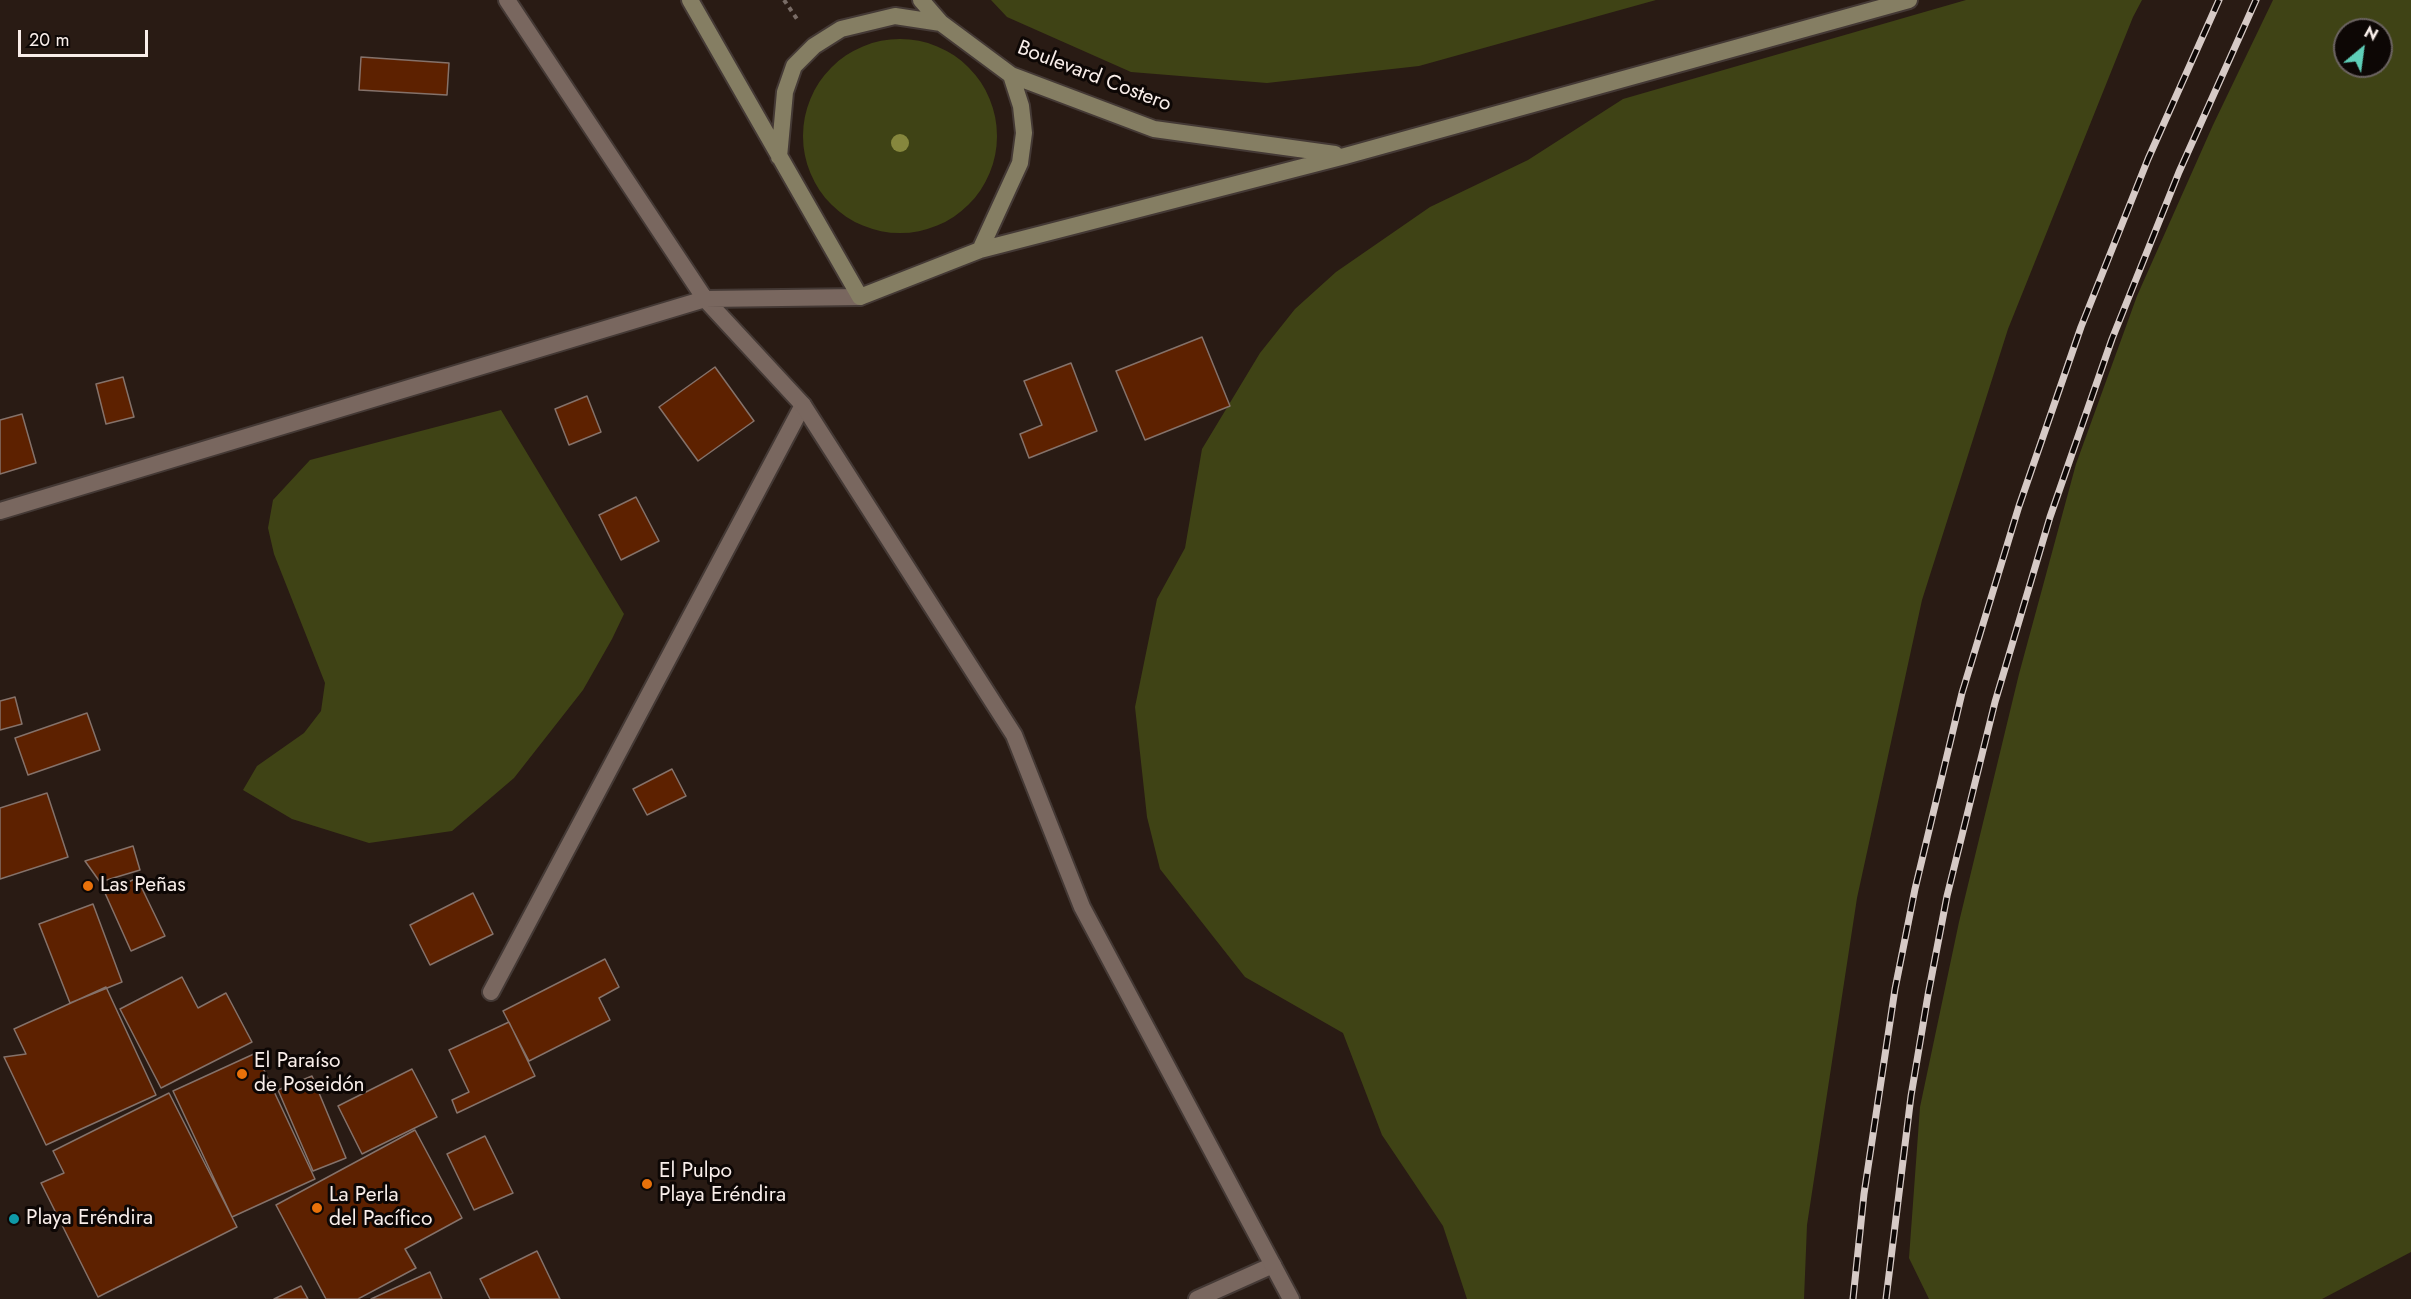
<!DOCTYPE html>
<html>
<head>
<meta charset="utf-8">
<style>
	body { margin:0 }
	#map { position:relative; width:2411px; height:1299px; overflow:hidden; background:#291b14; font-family:Jost,sans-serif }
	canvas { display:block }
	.north { position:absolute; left:2333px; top:18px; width:60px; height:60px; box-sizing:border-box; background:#0d0705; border:2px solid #6b6361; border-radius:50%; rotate:29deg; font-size:16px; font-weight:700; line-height:24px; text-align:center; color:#f9eeea }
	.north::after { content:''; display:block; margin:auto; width:21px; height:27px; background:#5eceb8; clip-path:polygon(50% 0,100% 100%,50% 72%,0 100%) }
	.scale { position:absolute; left:18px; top:30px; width:130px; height:27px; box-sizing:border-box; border:3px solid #f9eeea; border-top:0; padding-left:8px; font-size:18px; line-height:21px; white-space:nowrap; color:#f9eeea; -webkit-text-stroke:4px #0d0705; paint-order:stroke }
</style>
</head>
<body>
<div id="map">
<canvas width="2411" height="1299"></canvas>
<div class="north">N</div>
<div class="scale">20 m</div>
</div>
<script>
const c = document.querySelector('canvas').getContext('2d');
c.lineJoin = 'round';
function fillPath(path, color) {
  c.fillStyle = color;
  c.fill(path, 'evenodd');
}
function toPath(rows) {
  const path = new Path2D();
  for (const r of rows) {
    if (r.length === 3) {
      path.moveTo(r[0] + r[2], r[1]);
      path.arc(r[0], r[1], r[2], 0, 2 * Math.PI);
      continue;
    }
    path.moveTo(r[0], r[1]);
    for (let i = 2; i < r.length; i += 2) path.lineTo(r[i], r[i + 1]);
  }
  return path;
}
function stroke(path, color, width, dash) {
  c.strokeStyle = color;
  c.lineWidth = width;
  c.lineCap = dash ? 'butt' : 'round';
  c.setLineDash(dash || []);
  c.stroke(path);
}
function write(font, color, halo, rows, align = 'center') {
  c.font = font + ' Jost,sans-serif';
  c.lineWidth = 6;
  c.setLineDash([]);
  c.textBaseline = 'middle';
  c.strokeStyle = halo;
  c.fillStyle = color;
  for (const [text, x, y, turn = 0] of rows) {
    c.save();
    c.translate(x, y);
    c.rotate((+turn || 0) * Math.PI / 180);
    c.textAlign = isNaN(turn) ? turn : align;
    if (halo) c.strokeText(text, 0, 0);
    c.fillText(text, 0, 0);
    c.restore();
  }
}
fillPath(toPath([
	[991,0,1656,0,1419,66,1267,83,1131,72,1007,17],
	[1966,0,2142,0,2133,17,2008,329,1922,600,1857,898,1807,1225,1804,1299,1467,1299,1443,1226,1382,1135,1343,1033,1245,977,1160,869,1147,817,1135,707,1157,599,1185,548,1202,449,1260,353,1295,309,1336,272,1430,207,1528,160,1623,99],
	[2273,0,2411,0,2411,1252,2322,1299,1929,1299,1909,1258,1920,1107,1959,922,2019,674,2076,464,2137,296,2213,125],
	[2345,30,2381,30,2381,66,2345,66],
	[900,136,97],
	[501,410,624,614,612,639,583,690,514,778,452,831,369,843,292,819,243,790,257,766,304,733,321,711,325,683,274,554,268,528,273,500,310,460]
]), '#3f4315');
const building = toPath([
	[361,57,449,63,447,95,359,90,361,57],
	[1202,337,1230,406,1145,440,1116,371,1202,337],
	[1071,363,1097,431,1029,458,1020,434,1042,425,1024,381,1071,363],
	[715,367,754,421,698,461,659,407,715,367],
	[123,377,134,417,106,424,96,384,123,377],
	[587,396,601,432,569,445,555,409,587,396],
	[22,414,36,463,0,474,0,420,22,414],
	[636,497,659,541,621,560,599,515,636,497],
	[15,697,22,724,0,730,0,701,15,697],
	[87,713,100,750,28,775,15,738,87,713],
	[672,769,686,796,647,815,633,789,672,769],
	[47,793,68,857,0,879,0,808,47,793],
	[133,846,140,870,100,882,85,861,133,846],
	[137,878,165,936,131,951,105,893,137,878],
	[473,893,493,934,430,965,410,925,473,893],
	[93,904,122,982,70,1003,39,924,93,904],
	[605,959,619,987,599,998,610,1020,529,1061,503,1011,605,959],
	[182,977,198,1008,226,993,252,1042,161,1088,120,1009,182,977],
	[106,987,156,1095,46,1145,4,1057,26,1054,14,1029,106,987],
	[509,1022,535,1076,457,1113,452,1100,469,1092,449,1050,509,1022],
	[256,1053,315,1179,232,1217,173,1091,256,1053],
	[412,1069,437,1117,362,1154,338,1106,412,1069],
	[312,1076,346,1158,313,1171,278,1090,312,1076],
	[169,1093,237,1227,98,1297,41,1183,64,1173,53,1151,169,1093],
	[415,1130,462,1218,405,1249,416,1268,358,1299,326,1299,276,1205,415,1130],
	[485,1136,513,1193,474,1210,447,1154,485,1136],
	[537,1251,560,1299,490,1299,480,1279,537,1251],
	[430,1272,442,1299,371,1299,430,1272],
	[301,1286,308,1299,274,1299,301,1286]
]);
fillPath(building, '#5d2100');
stroke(building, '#85726a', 1.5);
const service = toPath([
	[491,992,803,405],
	[1197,1299,1273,1265]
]);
const minor = toPath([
	[507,0,705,299,803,405,1014,735,1082,907,1291,1299],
	[0,511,705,299,860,297]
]);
const secondary = toPath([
	[690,0,860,297,980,250,1345,156,1909,0],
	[921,0,941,23,1011,75,1154,129,1335,154],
	[779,157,785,92,794,66,814,46,841,29,895,16,941,23],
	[980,250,1020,163,1024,133,1021,106,1011,75]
]);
stroke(service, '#443935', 20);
stroke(minor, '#443935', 20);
stroke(secondary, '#443935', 20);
stroke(toPath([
	[784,0,797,19]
]), '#796c66', 4, [4.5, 4.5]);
stroke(service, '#79675f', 16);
stroke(minor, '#79675f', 16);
stroke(secondary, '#857e63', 16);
const rail = toPath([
	[1853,1299,1864,1194,1895,989,1915,889,1962,693,2019,506,2081,327,2148,159,2219,0],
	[1886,1299,1911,1096,1928,995,1947,896,1995,702,2050,517,2112,339,2179,172,2256,0]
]);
stroke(rail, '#d6cac6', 7);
stroke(rail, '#0d0705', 4.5, [14]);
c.fillStyle = '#86873d';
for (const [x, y] of [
	[900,143]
]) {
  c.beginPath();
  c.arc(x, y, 9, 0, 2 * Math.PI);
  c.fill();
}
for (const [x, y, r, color] of [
	[88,886,6,"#e8710a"],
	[242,1074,6,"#e8710a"],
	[647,1184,6,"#e8710a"],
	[317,1208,6,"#e8710a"],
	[14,1219,6,"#0f9aa8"]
]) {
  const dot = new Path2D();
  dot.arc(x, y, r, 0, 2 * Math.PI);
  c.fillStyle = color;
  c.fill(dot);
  stroke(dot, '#0d0705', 2);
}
write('21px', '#f9eeea', '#0d0705', [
	["Boulevard Costero",1094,77,21]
]);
write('21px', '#f9eeea', '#0d0705', [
	["Las Peñas",100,886],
	["El Paraíso",254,1062],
	["de Poseidón",254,1086],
	["El Pulpo",659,1172],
	["Playa Eréndira",659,1196],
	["La Perla",329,1196],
	["del Pacífico",329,1220],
	["Playa Eréndira",26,1219]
], 'left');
</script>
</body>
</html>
